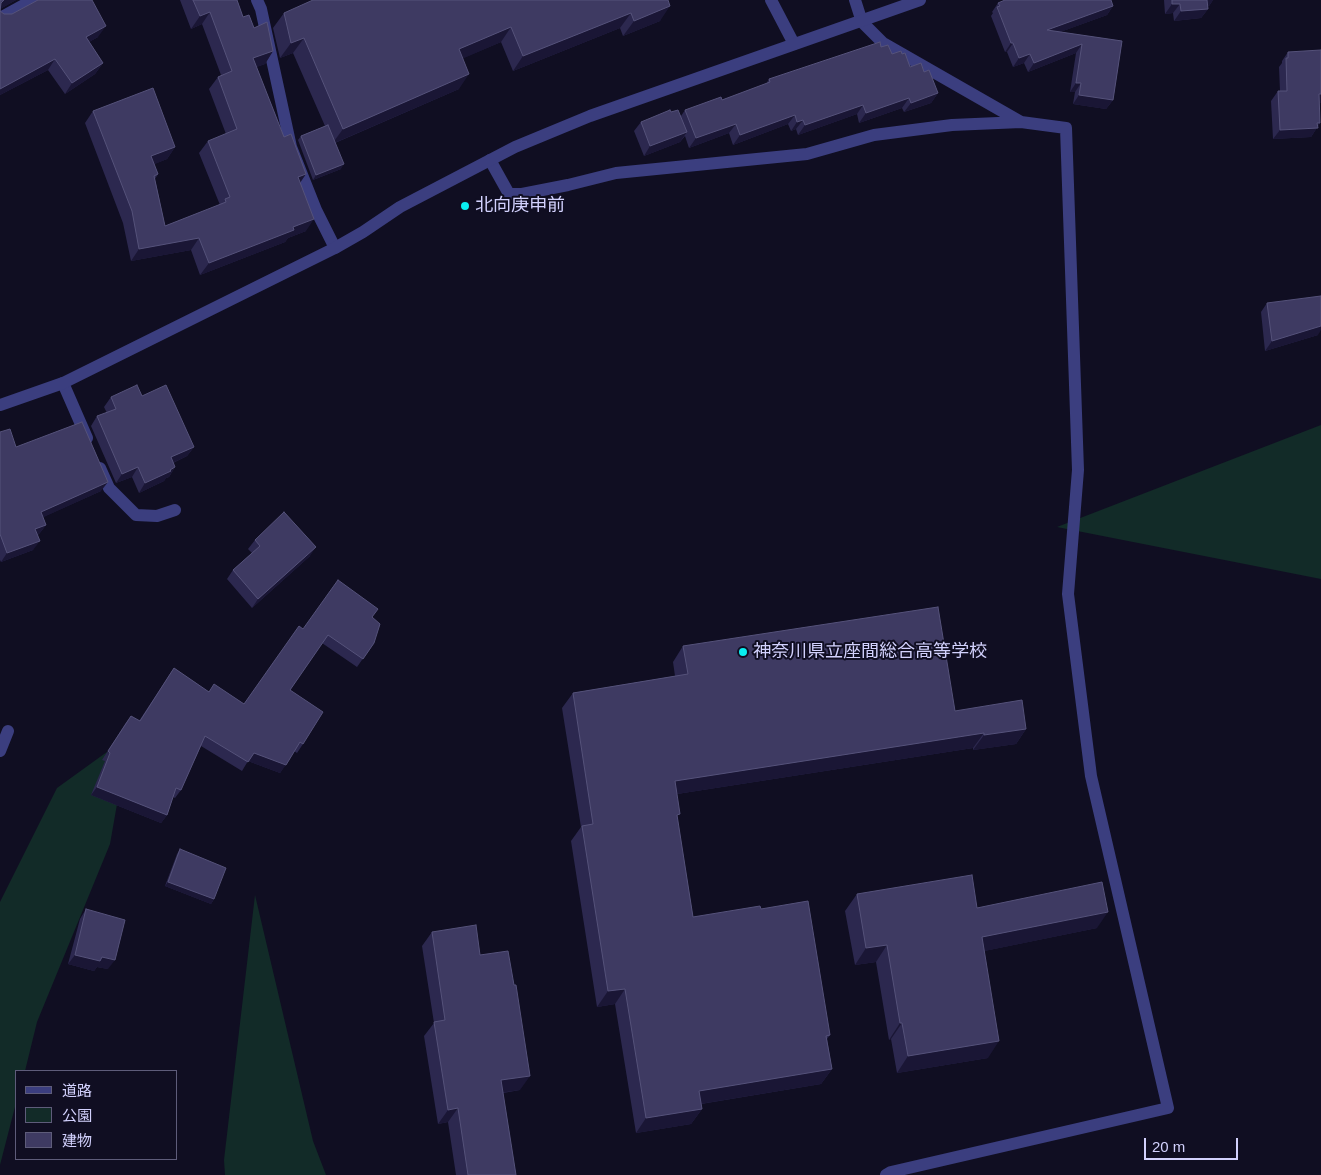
<!DOCTYPE html>
<html>
<head>
<meta charset="utf-8">
<style>
	body { margin:0 }
	#map { position:relative; width:1321px; height:1175px; overflow:hidden; background:#100e22; font-family:Arial,"Noto Sans JP",sans-serif }
	canvas { display:block }
	.legend { position:absolute; left:15px; top:1070px; width:162px; height:90px; box-sizing:border-box; background:#100e22; border:1px solid #5e5c7a; margin:0; padding:6px 9px; list-style:none; font-size:15px; color:#d2d1fd }
	.legend li { display:flex; align-items:center; gap:10px; height:25px }
	.legend b { width:25px; border:1px solid #5e5c7a }
	.scale { position:absolute; left:1144px; top:1138px; width:94px; height:22px; box-sizing:border-box; border:2px solid #d2d1fd; border-top:0; padding-left:6px; font-size:15px; line-height:18px; white-space:nowrap; color:#d2d1fd; -webkit-text-stroke:4px #100e22; paint-order:stroke }
</style>
</head>
<body>
<div id="map">
<canvas width="1321" height="1175"></canvas>
<ul class="legend">
<li><b style="height:6px;background:#3b3e7f"></b>道路</li>
<li><b style="height:14px;background:#122b28"></b>公園</li>
<li><b style="height:14px;background:#3e3a62"></b>建物</li>
</ul>
<div class="scale">20 m</div>
</div>
<script>
const c = document.querySelector('canvas').getContext('2d');
c.lineJoin = 'round';
function fillPath(path, color) {
  c.fillStyle = color;
  c.fill(path, 'evenodd');
}
function toPath(rows) {
  const path = new Path2D();
  for (const r of rows) {
    path.moveTo(r[0], r[1]);
    for (let i = 2; i < r.length; i += 2) path.lineTo(r[i], r[i + 1]);
  }
  return path;
}
function stroke(path, color, width, dash) {
  c.strokeStyle = color;
  c.lineWidth = width;
  c.lineCap = dash ? 'butt' : 'round';
  c.setLineDash(dash || []);
  c.stroke(path);
}
function write(font, color, halo, rows, align = 'center') {
  c.font = font + ' Arial,"Noto Sans JP",sans-serif';
  c.lineWidth = 4;
  c.setLineDash([]);
  c.textBaseline = 'middle';
  c.strokeStyle = halo;
  c.fillStyle = color;
  for (const [text, x, y, turn = 0] of rows) {
    c.save();
    c.translate(x, y);
    c.rotate((+turn || 0) * Math.PI / 180);
    c.textAlign = isNaN(turn) ? turn : align;
    if (halo) c.strokeText(text, 0, 0);
    c.fillText(text, 0, 0);
    c.restore();
  }
}
fillPath(toPath([
	[1321,425,1321,579,1057,527],
	[129,736,110,844,37,1022,25,1071,16,1071,16,1103,0,1165,0,902,57,788],
	[255,895,313,1141,326,1175,225,1175,224,1160]
]), '#122b28');
stroke(toPath([
	[257,0,261,9,291,147,316,210,335,248],
	[771,0,794,44],
	[855,0,862,22,883,43,1021,122],
	[0,18,33,0],
	[490,160,509,194,522,194,568,185,616,173,807,154,874,135,952,125,1021,122,1066,128,1078,470,1068,594,1091,776,1168,1108,891,1172,886,1175],
	[63,383,87,438],
	[100,468,109,488,136,515,157,516,175,510],
	[0,751,8,731]
]), '#3b3e7f', 12);
stroke(toPath([
	[0,405,63,383,335,248,363,232,400,207,515,147,590,116,920,0]
]), '#3b3e7f', 12);
fillPath(toPath([
	[0,0,16,0,0,9,0,11,4,14,98,37,89,42,103,63,95,74,65,94,48,70,0,95],
	[180,0,237,0,243,17,254,28,273,51,265,64,256,67,300,182,306,231,288,238,285,242,200,275,191,250,131,261,123,223,85,123,93,111,175,147,167,159,154,164,158,174,155,179,165,226,220,205,199,153,208,141,226,134,209,89,218,77,221,75,202,24,191,29],
	[668,0,660,21,623,36,620,28,513,71,501,42,463,58,459,89,335,143,341,169,313,180,298,140,301,136,325,126,293,53,280,58,273,28,284,13],
	[1164,0,1213,0,1209,6,1208,6,1208,9,1201,18,1174,21,1173,13,1165,14],
	[998,3,1113,6,1107,15,1060,32,1122,41,1113,100,1106,109,1073,104,1075,92,1070,92,1076,53,1028,72,1024,63,1013,67,1007,52,1005,52,991,16,993,13,992,12],
	[881,47,892,54,902,54,910,67,924,72,938,93,931,103,904,112,902,108,859,123,857,114,798,135,796,129,791,131,788,124,733,145,729,133,689,148,685,136,680,142,644,156,634,131,641,122,671,112,681,116,685,110,722,100,766,84,769,79],
	[1288,52,1319,104,1320,123,1311,137,1273,139,1271,101,1278,91,1280,91,1279,67,1282,63,1282,61],
	[1267,303,1318,335,1265,351,1261,312],
	[142,396,194,447,187,456,173,463,175,467,169,477,166,478,164,481,139,493,132,477,116,483,91,426,97,416,107,413,104,407,111,397],
	[0,432,16,447,101,491,43,517,46,525,39,534,37,535,33,550,1,562,0,560],
	[255,540,310,556,252,608,227,579,233,570,252,553,248,549],
	[372,617,374,643,357,667,322,643,290,690,303,744,297,753,294,751,280,773,248,761,242,771,201,746,181,790,175,798,173,797,167,815,161,823,91,795,105,761,102,760,125,724,131,716,139,721,174,668,209,692,244,704,303,629],
	[683,646,955,711,1026,729,1016,744,973,750,973,748,677,794,677,819,693,917,761,909,830,1035,827,1039,832,1069,821,1084,701,1104,702,1109,691,1124,636,1133,615,1004,597,1007,571,841,581,827,562,708,573,693,675,676,673,662],
	[180,849,214,899,211,904,165,886,177,854],
	[857,894,977,908,1097,928,984,951,988,1058,897,1073,891,1039,889,1040,876,962,855,965,845,911],
	[86,909,108,969,97,967,94,971,68,964,80,919],
	[432,932,480,955,520,1090,503,1093,516,1175,456,1175,448,1122,438,1124,424,1036,434,1023,422,946]
]), '#2c284f');
fillPath(toPath([
	[4,0,16,0,0,9,0,4],
	[1204,0,1213,0,1209,6,1200,7],
	[1172,4,1180,4,1173,13,1165,14],
	[670,6,660,21,623,36,634,21],
	[1113,6,1107,15,1041,39,1047,30],
	[1208,9,1201,18,1174,21,1181,11],
	[210,12,202,24,191,29,200,16],
	[631,13,620,28,513,71,523,56],
	[106,26,98,37,78,48,86,37],
	[511,27,501,42,448,65,459,49],
	[304,38,293,53,280,58,291,43],
	[1011,43,1013,43,1007,52,1005,52],
	[1082,44,1076,53,1028,72,1034,63],
	[273,51,265,64,245,71,253,58],
	[1030,54,1024,63,1013,67,1019,58],
	[55,59,48,70,0,95,0,89],
	[103,63,95,74,65,94,72,83],
	[469,74,459,89,332,144,343,129],
	[1076,83,1081,83,1075,92,1070,92],
	[938,93,931,103,904,112,911,103],
	[1319,94,1321,94,1321,103,1312,104],
	[1079,95,1113,100,1106,109,1073,104],
	[909,98,902,108,859,123,866,113],
	[863,105,857,114,798,135,805,125],
	[795,115,788,124,733,145,740,135],
	[803,120,796,129,791,131,797,122],
	[1317,123,1320,123,1311,137,1273,139,1280,130],
	[736,124,729,133,689,148,696,138],
	[687,132,680,142,644,156,650,146],
	[175,147,167,159,143,169,151,156],
	[344,164,341,169,313,180,316,175],
	[306,174,298,186,298,177],
	[314,219,306,231,288,238,285,242,200,275,209,263,293,227],
	[199,238,191,250,131,261,139,249],
	[1321,326,1321,330,1318,335,1265,351,1272,341],
	[194,447,187,456,164,467,171,457],
	[138,467,132,477,116,483,122,474],
	[175,467,169,477,166,478,164,481,139,493,145,483],
	[108,482,101,491,35,521,41,512],
	[46,525,39,534,29,538,35,529],
	[40,541,33,550,1,562,7,553],
	[316,547,310,556,252,608,258,599],
	[1026,729,1016,744,973,750,984,735],
	[984,733,973,748,664,796,675,781],
	[254,753,286,765,280,773,248,761],
	[97,787,167,815,161,823,91,795],
	[168,882,214,899,211,904,165,886],
	[1108,912,1097,928,970,954,982,937],
	[887,945,876,962,855,965,866,948],
	[75,955,102,957,115,960,108,969,97,967,94,971,68,964],
	[625,989,615,1004,597,1007,608,991],
	[900,1023,902,1023,891,1039,889,1040],
	[999,1041,988,1058,897,1073,908,1056],
	[832,1069,821,1084,688,1106,699,1091],
	[530,1076,520,1090,492,1094,501,1080],
	[458,1108,448,1122,438,1124,448,1110],
	[702,1109,691,1124,636,1133,646,1118]
]), '#1a1635');
const building = toPath([
	[0,0,4,0,1,3,0,11,4,14,12,14,38,0,92,0,106,26,86,37,103,63,72,83,55,59,0,89,0,0],
	[193,0,237,0,243,17,249,15,254,28,267,22,273,51,253,58,284,137,291,134,306,174,298,177,314,219,293,227,294,230,209,263,199,238,139,249,132,211,93,111,153,88,175,147,151,156,158,174,154,176,165,226,226,202,225,199,230,197,208,141,237,129,218,77,232,71,210,12,200,16,193,0],
	[313,0,668,0,670,6,634,21,631,13,523,56,511,27,459,49,469,74,343,129,304,38,291,43,284,13,313,0],
	[1005,0,1111,0,1113,6,1047,30,1122,41,1113,100,1079,95,1081,83,1076,83,1082,44,1034,63,1030,54,1019,58,1013,43,1011,43,997,7,1000,6,998,3,1005,0],
	[1172,0,1207,0,1208,9,1181,11,1180,4,1172,4,1172,0],
	[880,42,881,47,888,45,892,54,901,51,902,54,905,53,910,67,921,63,924,72,929,70,938,93,911,103,909,98,866,113,863,105,805,125,803,120,797,122,795,115,740,135,736,124,696,138,685,110,721,97,722,100,770,82,769,79,880,42],
	[1321,50,1321,94,1319,94,1320,123,1317,123,1318,128,1280,130,1278,91,1287,91,1286,58,1288,58,1288,52,1321,50],
	[670,110,671,112,678,110,687,132,650,146,641,122,670,110],
	[328,125,344,164,316,175,301,136,328,125],
	[1321,296,1321,326,1272,341,1267,303,1321,296],
	[137,385,142,396,166,385,194,447,171,457,175,467,170,470,171,471,145,483,138,467,122,474,97,416,116,409,111,397,137,385],
	[82,422,108,482,41,512,46,525,35,529,40,541,7,553,0,534,0,432,10,429,16,447,82,422],
	[284,512,316,547,258,599,233,570,260,546,255,540,284,512],
	[338,580,378,609,372,617,380,624,374,643,363,659,328,635,290,690,323,712,303,744,300,742,286,765,254,753,248,762,205,736,181,790,176,788,167,815,97,787,110,753,108,751,131,716,140,721,174,668,209,692,214,684,244,704,299,626,303,629,338,580],
	[938,607,955,711,1022,700,1026,729,984,735,984,733,675,781,680,814,677,815,693,917,760,906,761,909,808,901,830,1035,826,1036,832,1069,699,1091,702,1109,646,1118,625,989,608,991,582,826,593,824,573,693,688,674,683,646,938,607],
	[180,849,226,868,214,899,168,882,180,849],
	[972,875,977,908,1102,882,1108,912,982,937,999,1041,908,1056,902,1023,900,1023,887,945,866,948,857,894,972,875],
	[86,909,125,920,115,960,102,957,100,961,75,955,86,909],
	[476,925,480,955,508,951,514,985,516,985,530,1076,501,1080,516,1175,468,1175,458,1108,448,1110,434,1022,445,1020,432,932,476,925]
]);
fillPath(building, '#3e3a62');
stroke(building, '#55527a', 1);
for (const [x, y, r, color] of [
	[465,206,5,"#09eef1"],
	[743,652,5,"#09eef1"]
]) {
  const dot = new Path2D();
  dot.arc(x, y, r, 0, 2 * Math.PI);
  c.fillStyle = color;
  c.fill(dot);
  stroke(dot, '#100e22', 2);
}
write('18px', '#d2d1fd', '#100e22', [
	["北向庚申前",475,206],
	["神奈川県立座間総合高等学校",753,652]
], 'left');
</script>
</body>
</html>
